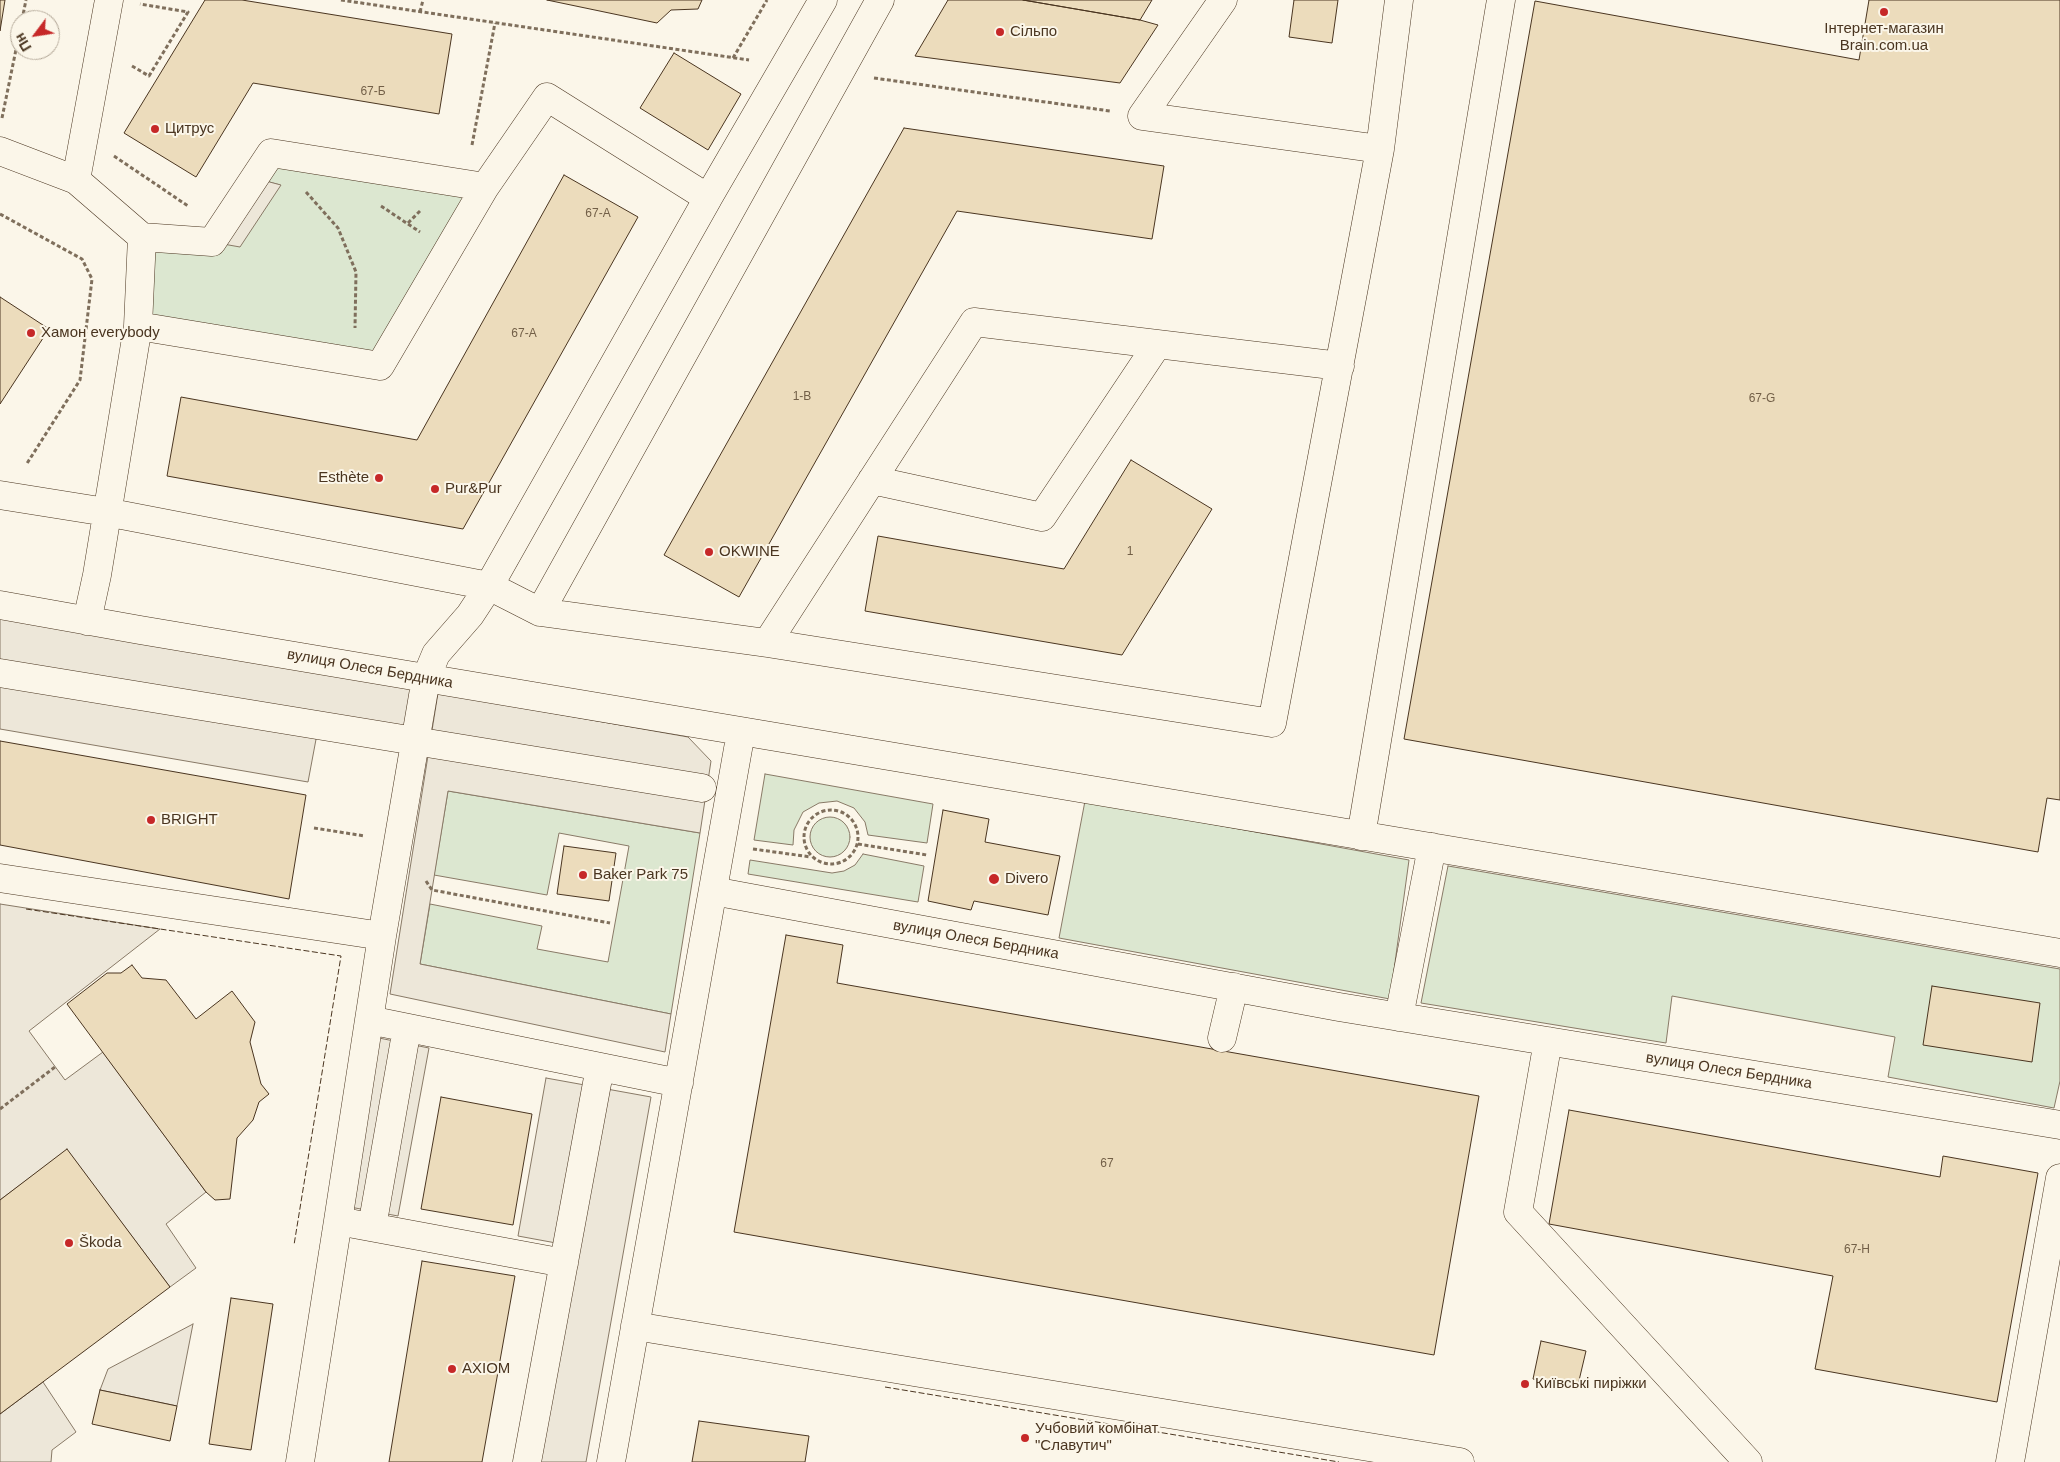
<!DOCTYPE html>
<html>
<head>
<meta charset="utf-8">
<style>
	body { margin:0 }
	#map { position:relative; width:2060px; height:1462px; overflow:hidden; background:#fbf6e9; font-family:Helvetica,sans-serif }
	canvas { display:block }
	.north { position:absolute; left:10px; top:10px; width:50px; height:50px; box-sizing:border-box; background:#fbf6e9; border:1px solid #b4a999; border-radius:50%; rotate:239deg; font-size:14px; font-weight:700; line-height:20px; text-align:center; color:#4a3520 }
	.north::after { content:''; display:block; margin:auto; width:18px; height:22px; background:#c62828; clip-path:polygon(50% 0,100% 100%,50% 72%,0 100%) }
</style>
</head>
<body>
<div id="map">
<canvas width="2060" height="1462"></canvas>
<div class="north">Пн</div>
</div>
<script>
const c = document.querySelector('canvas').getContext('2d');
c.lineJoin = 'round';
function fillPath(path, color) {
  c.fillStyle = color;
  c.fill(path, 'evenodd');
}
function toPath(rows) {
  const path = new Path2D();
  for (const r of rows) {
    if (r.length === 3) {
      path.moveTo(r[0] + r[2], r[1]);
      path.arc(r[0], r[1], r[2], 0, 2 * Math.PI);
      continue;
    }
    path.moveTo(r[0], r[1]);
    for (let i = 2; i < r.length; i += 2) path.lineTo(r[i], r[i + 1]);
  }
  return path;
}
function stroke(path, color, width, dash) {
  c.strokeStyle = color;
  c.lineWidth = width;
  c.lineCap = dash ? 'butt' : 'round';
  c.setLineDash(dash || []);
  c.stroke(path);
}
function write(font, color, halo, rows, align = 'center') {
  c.font = font + ' Helvetica,sans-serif';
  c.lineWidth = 4;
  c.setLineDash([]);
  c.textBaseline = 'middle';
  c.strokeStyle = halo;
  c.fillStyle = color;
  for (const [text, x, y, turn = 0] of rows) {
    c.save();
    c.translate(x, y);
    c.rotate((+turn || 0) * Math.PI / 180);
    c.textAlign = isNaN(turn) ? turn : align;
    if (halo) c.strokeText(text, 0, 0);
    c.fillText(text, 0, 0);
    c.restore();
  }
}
const green = toPath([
	[273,162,475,193,377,361,149,316,153,248,212,255,280,185,262,180,273,162],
	[765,774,933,804,927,843,868,835,865,822,854,808,837,801,819,803,803,812,794,830,793,845,754,840,765,774],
	[448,791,700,833,671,1014,420,964,430,904,542,926,537,949,608,962,629,846,559,833,547,895,434,875,448,791],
	[1085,801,1409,860,1390,999,1059,938,1085,801],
	[830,837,20],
	[863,854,924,866,918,902,748,874,750,860,832,873,844,871,855,865,863,854],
	[1448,866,2060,969,2060,1081,2054,1108,1888,1077,1895,1037,1672,996,1666,1043,1421,1003,1448,866]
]);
fillPath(green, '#dce7d0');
stroke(green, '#887966', 1);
const parking = toPath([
	[262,180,281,185,240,247,212,242,262,180],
	[0,617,412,688,401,749,317,734,308,782,0,729,0,617],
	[438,693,688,737,711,761,700,833,448,791,420,964,671,1014,665,1052,390,994,438,693],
	[0,904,160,929,29,1031,65,1080,103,1052,206,1192,166,1224,196,1268,170,1287,67,1150,0,1200,0,904],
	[379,1038,429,1048,398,1216,350,1207,379,1038],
	[546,1078,651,1097,586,1462,527,1462,567,1245,518,1236,546,1078],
	[193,1324,177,1406,100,1390,108,1369,193,1324],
	[43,1382,76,1432,52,1450,51,1462,0,1462,0,1414,43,1382]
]);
fillPath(parking, '#ede7d9');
stroke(parking, '#887966', 1);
const building = toPath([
	[0,0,5,0,0,31,0,0],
	[205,0,242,0,452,34,439,114,253,83,196,177,124,133,205,0],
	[547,0,702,0,698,9,671,10,657,23,547,0],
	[948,0,1023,0,1140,20,1158,25,1120,83,915,56,948,0],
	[1023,0,1152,0,1140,20,1023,0],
	[1294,0,1338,0,1332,43,1289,37,1294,0],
	[1869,0,2060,0,2060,800,2047,798,2038,852,1404,739,1535,1,1859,60,1869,0],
	[674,53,741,94,708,150,640,108,674,53],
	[904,128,1164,166,1152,239,957,211,739,597,664,555,904,128],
	[564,175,638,217,463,529,167,476,181,397,417,440,564,175],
	[0,297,49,329,0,404,0,297],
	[1131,460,1212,509,1122,655,865,611,878,536,1064,569,1131,460],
	[0,741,306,795,289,899,0,845,0,741],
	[943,810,989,819,985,842,1060,856,1048,915,974,901,971,910,928,901,943,810],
	[564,846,616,853,609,901,557,894,564,846],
	[786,935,843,945,837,983,1479,1096,1434,1355,734,1232,786,935],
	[132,965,142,978,166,980,196,1019,232,991,255,1022,250,1042,261,1084,269,1094,259,1102,253,1120,237,1138,230,1199,215,1200,206,1192,67,1004,107,973,121,973,132,965],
	[1932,986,2040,1003,2032,1062,1923,1045,1932,986],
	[441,1097,532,1114,513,1225,421,1209,441,1097],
	[1569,1110,1940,1177,1943,1156,2038,1173,1997,1402,1815,1369,1833,1276,1549,1224,1569,1110],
	[67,1149,170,1287,0,1414,0,1200,67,1149],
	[422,1261,515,1276,482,1462,389,1462,422,1261],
	[231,1298,273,1304,251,1450,209,1444,231,1298],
	[1541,1341,1586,1351,1577,1389,1533,1379,1541,1341],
	[100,1390,177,1406,170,1441,92,1424,100,1390],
	[699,1421,809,1436,805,1462,692,1462,699,1421]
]);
fillPath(building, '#ecdcbc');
stroke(building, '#4a3520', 1);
const minor = toPath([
	[109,0,76,180,142,237,212,242,271,153,485,187],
	[1223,0,1142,116,1380,149],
	[0,151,76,180],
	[708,198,823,0],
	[872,480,1042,517,1157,345],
	[0,495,106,512,489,586,708,198,547,97,485,187,380,366,138,326],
	[0,605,140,630,2060,953],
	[540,612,767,643,1272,723,1380,149,1399,0],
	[87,621,97,575,138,326,142,237],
	[767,643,974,322,1340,366],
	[0,673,702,788],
	[1361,836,1501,0],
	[0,878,382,936],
	[713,891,1339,1007,2060,1125],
	[1399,1017,1432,847],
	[369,1020,679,1083],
	[1222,1038,1234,987],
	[1548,1041,1518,1212,1748,1462],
	[372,1227,407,1028],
	[564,1263,338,1221,382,936,426,678,436,654,470,615,489,586,540,612,880,0],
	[635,1326,1460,1462],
	[300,1462,338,1221],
	[527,1462,600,1067],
	[611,1462,741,732],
	[2010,1462,2060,1178]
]);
stroke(minor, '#4a3520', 29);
stroke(toPath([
	[341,0,749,60],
	[420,12,423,0],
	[22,20,26,0],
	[733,58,767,0],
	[132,66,149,76,188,12,140,4],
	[874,78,1110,111],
	[2,118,20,30],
	[472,145,495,23],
	[114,156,188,206],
	[306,192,338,228,356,272,355,328],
	[381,206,420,232],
	[0,214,82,259,92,279,80,380,26,465],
	[408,223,420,211],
	[831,837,27],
	[314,828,365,836],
	[858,844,927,855],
	[753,849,811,857],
	[426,881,432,890,610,923],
	[0,1109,55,1067]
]), '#7f6f5c', 3, [4, 2.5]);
stroke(minor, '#fbf6e9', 28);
stroke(toPath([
	[26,909,341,956,294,1245],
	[885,1387,1339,1462]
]), '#4a3520', 1, [6, 2.5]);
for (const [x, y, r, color] of [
	[1884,12,5,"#c62828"],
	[1000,32,5,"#c62828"],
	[155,129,5,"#c62828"],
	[31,333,5,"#c62828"],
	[379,478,5,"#c62828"],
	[435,489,5,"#c62828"],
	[709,552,5,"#c62828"],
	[151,820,5,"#c62828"],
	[583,875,5,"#c62828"],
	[994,879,6,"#c62828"],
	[69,1243,5,"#c62828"],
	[452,1369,5,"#c62828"],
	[1525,1384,5,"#c62828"],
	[1025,1438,5,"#c62828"]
]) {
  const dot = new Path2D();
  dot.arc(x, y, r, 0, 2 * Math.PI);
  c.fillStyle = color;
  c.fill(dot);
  stroke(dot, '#fbf6e9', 2);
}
write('12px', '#725f47', null, [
	["67-Б",373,92],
	["67-А",598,214],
	["67-А",524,334],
	["1-В",802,397],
	["67-G",1762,399],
	["1",1130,552],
	["67",1107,1164],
	["67-Н",1857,1250]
]);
write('15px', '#4a3520', '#fbf6e9', [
	["Інтернет-магазин",1884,29,"center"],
	["Brain.com.ua",1884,46,"center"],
	["Сільпо",1010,32],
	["Цитрус",165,129],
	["Хамон everybody",41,333],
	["Esthète",369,478,"right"],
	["Pur&Pur",445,489],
	["OKWINE",719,552],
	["BRIGHT",161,820],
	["Baker Park 75",593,875],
	["Divero",1005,879],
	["Škoda",79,1243],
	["AXIOM",462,1369],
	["Київські пиріжки",1535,1384],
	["Учбовий комбінат",1035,1429],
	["\"Славутич\"",1035,1446]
], 'left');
write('15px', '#4a3520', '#fbf6e9', [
	["вулиця Олеся Бердника",370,669,10],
	["вулиця Олеся Бердника",976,940,10],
	["вулиця Олеся Бердника",1729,1071,9]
]);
</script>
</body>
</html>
